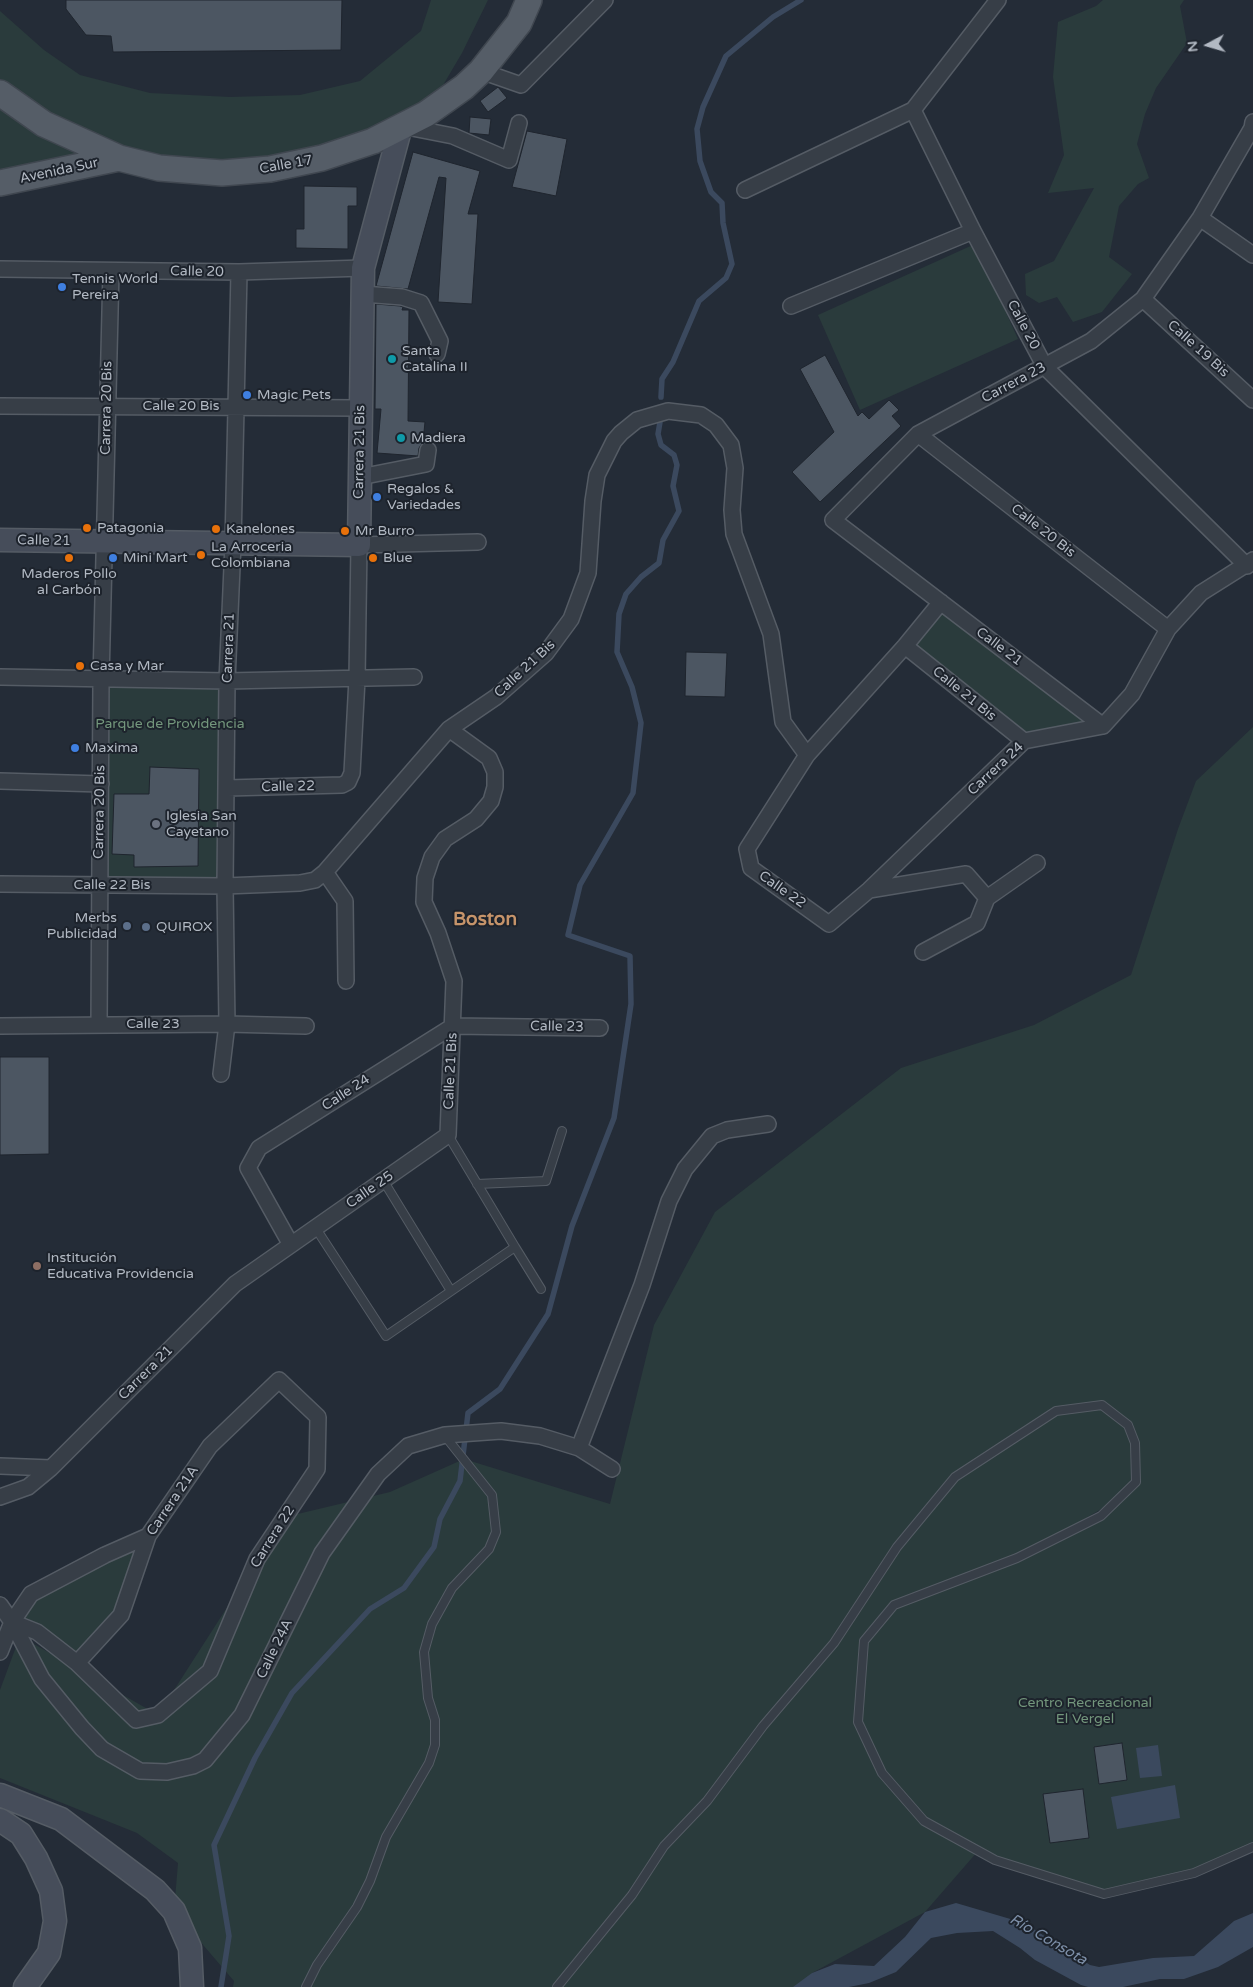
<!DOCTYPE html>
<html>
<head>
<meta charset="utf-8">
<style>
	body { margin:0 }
	#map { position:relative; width:1253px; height:1987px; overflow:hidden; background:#242c37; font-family:"Varela Round",sans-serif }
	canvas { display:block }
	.north { position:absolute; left:1183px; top:20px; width:50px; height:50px; -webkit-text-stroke:4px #1d232c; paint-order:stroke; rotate:264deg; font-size:14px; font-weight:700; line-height:20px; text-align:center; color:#b2b9c3 }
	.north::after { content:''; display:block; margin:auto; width:18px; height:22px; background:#b2b9c3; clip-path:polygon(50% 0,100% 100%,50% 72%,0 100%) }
</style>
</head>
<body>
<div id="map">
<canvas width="1253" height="1987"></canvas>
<div class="north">N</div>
</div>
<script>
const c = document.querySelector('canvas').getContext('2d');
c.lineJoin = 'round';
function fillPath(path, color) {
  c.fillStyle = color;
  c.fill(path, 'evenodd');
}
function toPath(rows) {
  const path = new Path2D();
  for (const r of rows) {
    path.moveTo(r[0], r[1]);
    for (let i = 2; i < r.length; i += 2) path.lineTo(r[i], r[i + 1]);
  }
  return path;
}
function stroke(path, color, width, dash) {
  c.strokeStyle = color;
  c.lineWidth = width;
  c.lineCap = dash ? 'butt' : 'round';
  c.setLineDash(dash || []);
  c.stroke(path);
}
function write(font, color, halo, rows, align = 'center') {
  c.font = font + ' "Varela Round",sans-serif';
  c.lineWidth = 4;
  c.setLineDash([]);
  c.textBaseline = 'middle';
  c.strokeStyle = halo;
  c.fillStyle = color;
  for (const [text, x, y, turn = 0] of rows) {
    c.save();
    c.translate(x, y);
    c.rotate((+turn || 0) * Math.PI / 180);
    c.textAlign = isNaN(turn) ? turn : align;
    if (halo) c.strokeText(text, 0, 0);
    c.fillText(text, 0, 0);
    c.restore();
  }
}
fillPath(toPath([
	[431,0,488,0,462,53,426,114,270,169,119,158,0,183,0,11,44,50,80,75,150,93,230,97,300,95,360,81,421,31],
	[1103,0,1184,0,1180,6,1187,43,1156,88,1145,114,1137,144,1149,178,1138,184,1119,206,1109,257,1132,274,1102,312,1073,322,1057,297,1039,303,1026,295,1025,274,1054,261,1094,188,1048,193,1064,155,1053,77,1058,22,1096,6],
	[975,244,1018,339,860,410,818,315],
	[941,602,1103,726,1024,741,905,646],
	[101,680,227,681,225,886,99,885],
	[150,767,199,769,198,866,134,855,112,854,114,794,149,794],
	[1253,727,1253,1847,1194,1873,1104,1894,978,1851,925,1912,812,1973,804,1987,233,1987,234,1981,174,1911,178,1863,137,1833,0,1778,0,1690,20,1636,158,1715,285,1517,390,1492,464,1459,610,1504,654,1325,715,1212,901,1068,1034,1025,1131,975,1178,829,1196,781],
	[1115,1501,1101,1516,1028,1552],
	[148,1536,121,1615,77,1663,12,1622,31,1594]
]), '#2a3b3c');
fillPath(toPath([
	[1158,1745,1162,1776,1140,1778,1136,1748],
	[1175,1785,1180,1818,1117,1829,1111,1797],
	[956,1903,1024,1923,1090,1965,1099,1967,1153,1958,1194,1956,1234,1921,1253,1913,1253,1947,1218,1967,1184,1979,1160,1979,1123,1987,1088,1987,1081,1985,1035,1960,1020,1948,993,1931,957,1933,931,1938,896,1972,869,1983,849,1987,793,1987,812,1973,835,1964,874,1966,905,1937,925,1912]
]), '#3b495e');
stroke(toPath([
	[661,397,662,379,673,362,699,301,726,278,732,264,723,223,722,203,711,192,700,161,697,129,703,107,726,56,773,17,801,0],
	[221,1987,229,1936,214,1845,255,1758,292,1693,370,1609,404,1588,434,1547,440,1519,460,1481,468,1413,500,1389,548,1314,572,1226,614,1118,631,1004,630,956,568,935,580,885,633,793,641,723,632,687,617,652,619,614,626,594,641,577,659,563,663,540,679,511,673,486,677,465,674,455,661,445,658,434,660,422]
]), '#3b495e', 5.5);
const building = toPath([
	[66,0,342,0,341,50,113,52,111,36,86,35,66,9,66,0],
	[498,87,507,98,488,112,480,101,498,87],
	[470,117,491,119,489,135,469,133,470,117],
	[527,131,567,139,556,196,512,187,527,131],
	[413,152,480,171,468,214,478,214,472,304,438,302,446,178,439,177,408,289,376,286,413,152],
	[304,186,357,187,357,206,348,206,348,249,296,248,296,229,304,229,304,186],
	[376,304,400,306,403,307,402,310,409,310,408,421,425,422,423,442,419,448,418,456,377,453,381,409,375,409,376,304],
	[825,355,858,416,862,412,869,419,889,400,899,410,892,416,901,426,820,502,792,472,834,432,800,369,825,355],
	[686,652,727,653,725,697,685,696,686,652],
	[150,767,199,769,198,866,134,867,134,855,112,854,114,794,149,794,150,767],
	[0,1057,49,1057,49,1154,0,1155,0,1057],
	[1122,1743,1127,1780,1099,1784,1094,1747,1122,1743],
	[1083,1789,1089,1838,1050,1843,1043,1794,1083,1789]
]);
fillPath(building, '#4c5662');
stroke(building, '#1f252e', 1);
const service = toPath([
	[448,1135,515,1247],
	[383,1180,451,1291],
	[477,1184,546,1181,562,1131],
	[315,1227,386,1336,515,1247,541,1289],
	[306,1987,317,1965,357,1907,370,1881,386,1837,429,1763,435,1745,435,1720,428,1698,424,1652,432,1624,452,1588,489,1549,496,1532,492,1495,445,1436],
	[557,1987,632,1895,664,1846,707,1801,763,1726,834,1643,897,1547,955,1477,1056,1411,1102,1405,1128,1425,1135,1443,1136,1482,1101,1516,1017,1558,894,1605,864,1641,858,1722,882,1773,924,1821,995,1860,1104,1894,1194,1873,1253,1847]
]);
const minor = toPath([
	[481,71,521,85,605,0],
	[913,110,973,231,1045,367,1247,566],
	[402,126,453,136,509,160,519,123],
	[745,190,913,110,998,0],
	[1200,218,1253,255],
	[0,269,239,272,363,268],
	[363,294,402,297,421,303,440,341,437,354],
	[1143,299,1253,400],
	[791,306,973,231],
	[0,406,361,408],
	[918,434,1168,629],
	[360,477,426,464,428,450],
	[941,602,905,646,807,755,747,849,751,868,829,924,869,890,1024,741,1103,726,1132,694,1168,629,1201,593,1253,560],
	[905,646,1024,741],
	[0,677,227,681,414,677],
	[1103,726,833,520,918,434,1091,341,1143,299,1200,218,1252,128,1253,122],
	[0,781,101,784],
	[227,788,342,785,348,782,352,773,357,679,359,545,478,542],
	[325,872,345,901,346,981],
	[0,884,225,886,300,883,315,880,325,872,449,729],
	[869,890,966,874,987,898,977,923,923,952],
	[987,898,1037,863],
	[99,1025,101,680,111,271],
	[0,1026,227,1024,306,1026],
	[453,1026,600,1028],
	[221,1074,227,1024,225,886,227,681,233,544,239,272],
	[290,1243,248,1168,259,1148,453,1026],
	[579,1448,642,1285,669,1201,685,1169,712,1136,727,1130,768,1124],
	[0,1466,51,1468],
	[0,1497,28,1487,51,1468,235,1284,448,1135,454,981,438,933,424,902,425,878,432,857,445,839,476,819,491,801,495,787,495,772,489,758,449,729,496,697,546,653,571,619,588,573,593,501,597,475,614,441,621,433,637,420,668,411,701,415,716,425,731,445,735,468,732,510,734,534,771,634,783,722,807,755],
	[0,1605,12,1622,42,1679,82,1728,102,1749,140,1771,167,1772,193,1766,205,1760,242,1715,322,1553,378,1474,408,1446,445,1435,501,1431,540,1436,579,1448,612,1469],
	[12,1622,37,1632,77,1663,136,1720,158,1715,210,1671,257,1559,317,1469,318,1417,279,1380,210,1446,148,1536,121,1615,77,1663],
	[0,1652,12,1622,31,1594,105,1555,148,1536]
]);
const secondary = toPath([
	[0,540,359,545,363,268,401,126],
	[0,1795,61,1819,155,1890,174,1911,190,1948,192,1987],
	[0,1820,21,1834,36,1858,51,1891,55,1921,49,1953,25,1987]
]);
const primary = toPath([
	[0,93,44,124,119,158,159,168,222,173,270,169,322,158,373,141,426,114,464,87,481,71,519,23,529,0],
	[0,183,119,158]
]);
stroke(service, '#555c65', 10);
stroke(minor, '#555c65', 18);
stroke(secondary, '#555c65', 25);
stroke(primary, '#404750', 28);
stroke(service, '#373e47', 8);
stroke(minor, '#373e47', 15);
stroke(secondary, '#464d5a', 22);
stroke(primary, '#555d67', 25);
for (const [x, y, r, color] of [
	[62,287,5,"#3f7fe0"],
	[392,359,5,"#0f9aa8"],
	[247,395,5,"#3f7fe0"],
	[401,438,5,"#0f9aa8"],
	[377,497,5,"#3f7fe0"],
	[87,528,5,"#e8710a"],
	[216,529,5,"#e8710a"],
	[345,531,5,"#e8710a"],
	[201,555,5,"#e8710a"],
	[69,558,5,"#e8710a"],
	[113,558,5,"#3f7fe0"],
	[373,558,5,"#e8710a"],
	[80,666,5,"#e8710a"],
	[75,748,5,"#3f7fe0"],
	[156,824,5,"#6b7280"],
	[127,926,5,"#5c6f8a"],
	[146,927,5,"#5c6f8a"],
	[37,1266,5,"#8d6e63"]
]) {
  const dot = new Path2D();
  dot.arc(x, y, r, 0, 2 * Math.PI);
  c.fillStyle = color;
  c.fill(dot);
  stroke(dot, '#1d232c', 2);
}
write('14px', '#b2b9c3', '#1d232c', [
	["Calle 17",286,165,-10],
	["Avenida Sur",59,171,-12],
	["Calle 20",197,272,1],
	["Calle 20",1023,325,62],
	["Calle 19 Bis",1198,349,42],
	["Carrera 23",1014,383,-28],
	["Calle 20 Bis",181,406],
	["Carrera 20 Bis",107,408,-89],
	["Carrera 21 Bis",360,452,-89],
	["Calle 20 Bis",1043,531,38],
	["Calle 21",44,541,1],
	["Calle 21",999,647,37],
	["Carrera 21",229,648,-88],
	["Calle 21 Bis",525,669,-43],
	["Calle 21 Bis",964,694,39],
	["Carrera 24",996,769,-43],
	["Calle 22",288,787,-1],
	["Carrera 20 Bis",100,812,-89],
	["Calle 22 Bis",112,885],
	["Calle 22",782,890,35],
	["Calle 23",153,1024],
	["Calle 23",557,1027,1],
	["Calle 21 Bis",451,1071,-87],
	["Calle 24",346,1093,-33],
	["Calle 25",370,1190,-35],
	["Carrera 21",146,1373,-45],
	["Carrera 21A",173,1501,-56],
	["Carrera 22",273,1537,-58],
	["Calle 24A",275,1649,-64]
]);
write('14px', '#b2b9c3', '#1d232c', [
	["Tennis World",72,279],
	["Pereira",72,295],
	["Santa",402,351],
	["Catalina II",402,367],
	["Magic Pets",257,395],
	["Madiera",411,438],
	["Regalos &",387,489],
	["Variedades",387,505],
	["Patagonia",97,528],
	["Kanelones",226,529],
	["Mr Burro",355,531],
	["La Arroceria",211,547],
	["Colombiana",211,563],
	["Mini Mart",123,558],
	["Blue",383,558],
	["Maderos Pollo",69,574,"center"],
	["al Carbón",69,590,"center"],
	["Casa y Mar",90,666],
	["Maxima",85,748],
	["Iglesia San",166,816],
	["Cayetano",166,832],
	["Merbs",117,918,"right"],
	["Publicidad",117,934,"right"],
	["QUIROX",156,927],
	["Institución",47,1258],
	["Educativa Providencia",47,1274]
], 'left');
write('14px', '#73967c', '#1d232c', [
	["Parque de Providencia",170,724],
	["Centro Recreacional",1085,1703],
	["El Vergel",1085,1719]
]);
write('italic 15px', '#7d8fa8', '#1d232c', [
	["Río Consota",1048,1940,30]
]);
write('bold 19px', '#c6946a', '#1d232c', [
	["Boston",485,920]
]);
</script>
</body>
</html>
